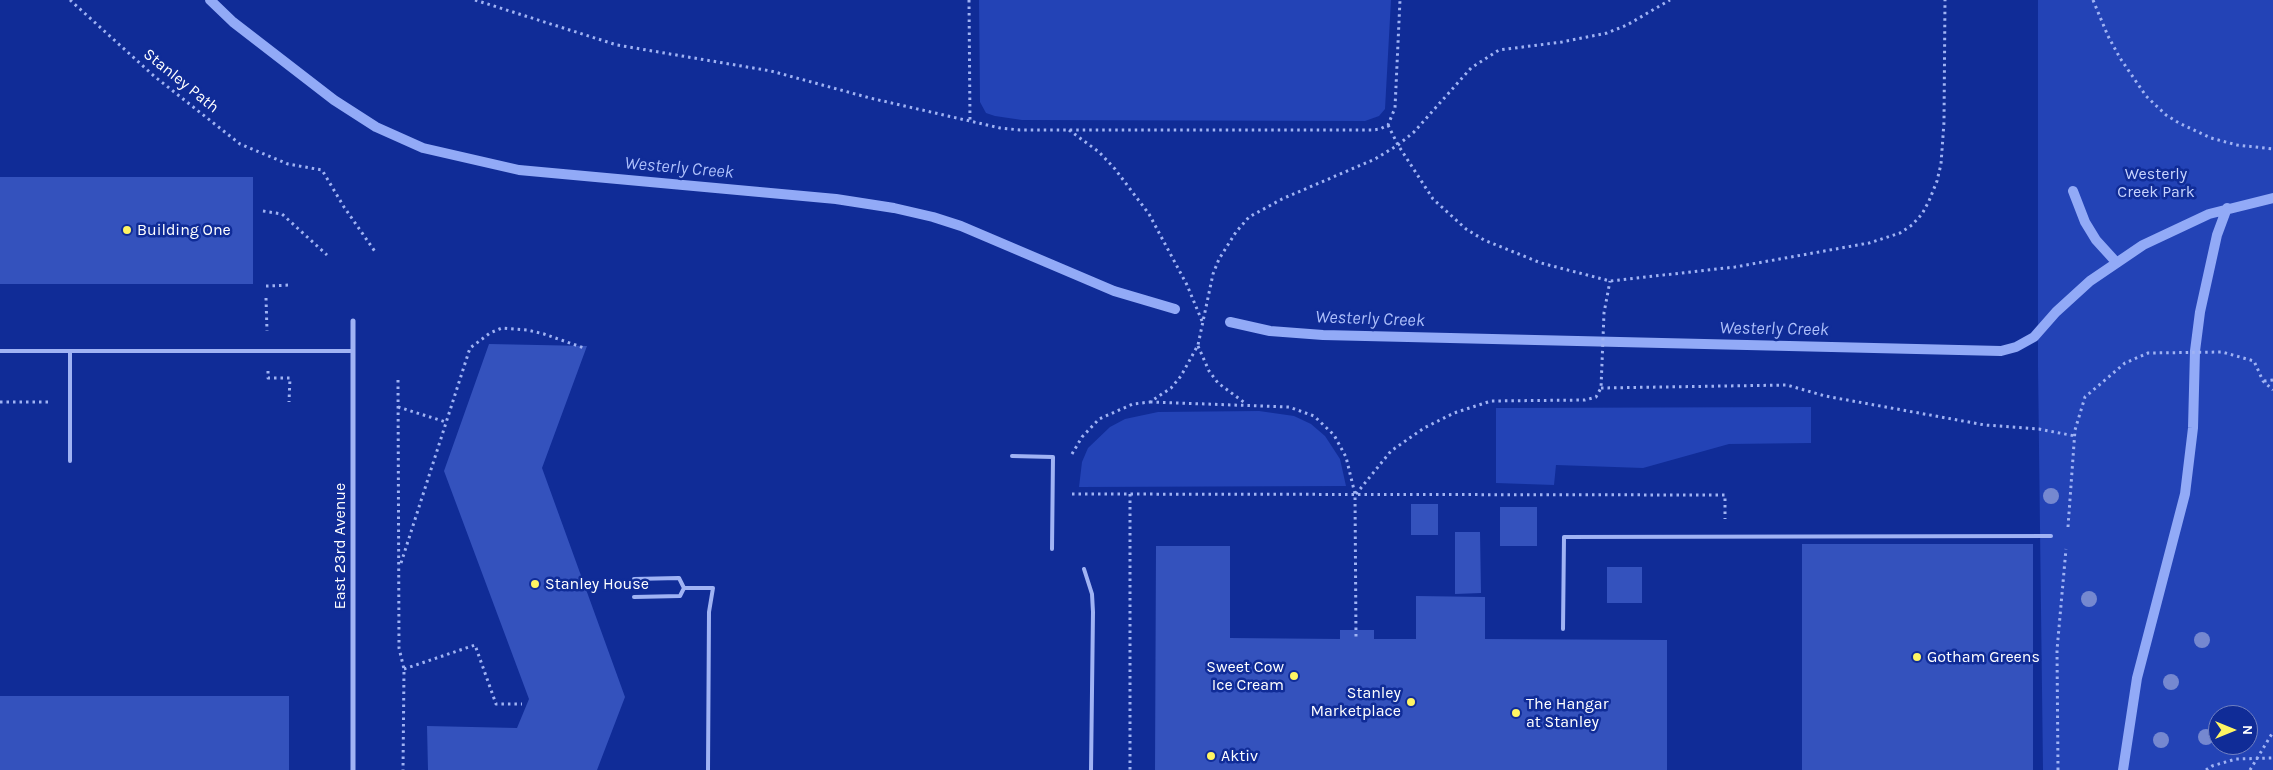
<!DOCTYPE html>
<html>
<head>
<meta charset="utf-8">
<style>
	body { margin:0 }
	#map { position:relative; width:2273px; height:770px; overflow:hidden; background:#102c97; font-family:Karla,sans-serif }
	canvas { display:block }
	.north { position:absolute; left:2208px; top:705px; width:50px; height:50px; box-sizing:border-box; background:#102c97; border:1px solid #7080c1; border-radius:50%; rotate:90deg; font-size:14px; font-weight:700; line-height:20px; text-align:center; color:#fff }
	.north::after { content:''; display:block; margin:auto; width:18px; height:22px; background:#fff563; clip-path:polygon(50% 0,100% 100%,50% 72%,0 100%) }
</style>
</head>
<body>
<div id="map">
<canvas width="2273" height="770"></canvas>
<div class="north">N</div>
</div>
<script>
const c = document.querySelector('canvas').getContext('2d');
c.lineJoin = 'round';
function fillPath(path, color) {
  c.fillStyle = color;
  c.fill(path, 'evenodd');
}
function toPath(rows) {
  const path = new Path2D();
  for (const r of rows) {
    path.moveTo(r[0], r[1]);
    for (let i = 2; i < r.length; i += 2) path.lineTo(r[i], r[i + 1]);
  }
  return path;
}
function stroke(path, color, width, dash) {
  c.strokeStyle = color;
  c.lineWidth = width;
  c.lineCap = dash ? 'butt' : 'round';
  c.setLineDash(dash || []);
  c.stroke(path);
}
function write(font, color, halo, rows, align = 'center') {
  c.font = font + ' Karla,sans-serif';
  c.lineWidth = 5;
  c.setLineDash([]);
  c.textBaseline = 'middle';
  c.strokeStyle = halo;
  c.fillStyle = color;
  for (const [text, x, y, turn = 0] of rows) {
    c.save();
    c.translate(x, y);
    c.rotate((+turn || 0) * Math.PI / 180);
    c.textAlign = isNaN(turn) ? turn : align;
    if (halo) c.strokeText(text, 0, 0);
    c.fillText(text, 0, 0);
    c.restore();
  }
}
fillPath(toPath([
	[979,0,1391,0,1385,109,1379,116,1365,121,1022,120,995,116,986,113,980,102],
	[2038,0,2273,0,2273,770,2043,770,2038,367],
	[2218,715,2248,715,2248,745,2218,745],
	[1811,407,1811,443,1729,444,1643,468,1556,465,1554,485,1496,483,1496,408],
	[1259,411,1294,416,1311,424,1325,436,1340,459,1346,486,1079,487,1082,462,1088,448,1110,427,1125,419,1158,412]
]), '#2343b6');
stroke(toPath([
	[210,0,233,22,334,100,376,127,423,148,519,170,836,199,894,208,933,217,961,226,1114,291,1175,309],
	[2073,191,2085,222,2096,240,2116,262],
	[1230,322,1270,331,1323,335,2001,351,2016,347,2034,337,2056,312,2090,281,2143,245,2209,214,2273,198],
	[2123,770,2137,678,2185,494,2193,428,2195,351,2200,312,2217,235,2227,208]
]), '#92aaf7', 10);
fillPath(toPath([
	[0,177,253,177,253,284,0,284],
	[489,344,587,346,542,468,625,697,597,770,428,770,427,726,517,728,529,699,444,471],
	[1411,504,1438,504,1438,535,1411,535],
	[1500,507,1537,507,1537,546,1500,546],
	[1455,532,1480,532,1481,593,1455,594],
	[1802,544,2033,544,2033,770,1802,770],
	[1156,546,1230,546,1230,638,1340,639,1340,630,1374,630,1374,639,1416,639,1416,596,1485,597,1485,639,1667,640,1667,770,1155,770],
	[1607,567,1642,567,1642,603,1607,603],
	[0,696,289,696,289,770,0,770]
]), '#3452bd');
stroke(toPath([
	[70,0,154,76,240,144,288,164,322,170,344,207,376,253],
	[475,0,617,45,771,71,870,98,1000,128,1020,130,1373,130,1380,129,1388,125,1395,108,1400,0],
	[969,0,970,122],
	[2093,0,2108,36,2120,58,2146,96,2166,115,2179,123,2211,138,2237,145,2273,149],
	[1388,125,1398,145,1433,199,1466,229,1484,240,1541,263,1610,281,1735,267,1869,243,1900,233,1912,225,1922,214,1929,201,1937,181,1941,164,1944,122,1945,0],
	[1069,130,1099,152,1115,169,1149,214,1187,285,1202,321],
	[263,211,282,214,327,255],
	[266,286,291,285],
	[266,298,267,331],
	[1198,346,1209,371,1218,383,1245,403],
	[268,371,268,378,290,378,289,402],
	[398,380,399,648,404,669,403,770],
	[2264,381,2273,380],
	[1601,388,1787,385,1825,396,1985,425,2039,429,2075,436],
	[0,402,51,402],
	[1150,402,1289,407,1314,416,1334,435,1346,457,1355,494,1356,639],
	[398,407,446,422],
	[1072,454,1082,437,1099,419,1133,404,1150,402,1171,388,1181,376,1198,345,1213,274,1219,259,1236,232,1249,217,1282,199,1375,159,1398,145,1414,132,1471,68,1499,50,1562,42,1607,33,1627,25,1670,0],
	[1072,494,1725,495,1725,519],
	[1130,494,1130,770],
	[1356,494,1391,451,1424,428,1454,413,1491,401,1585,400,1596,397,1601,388,1604,313,1610,281],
	[2068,527,2075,430,2085,397,2125,363,2148,353,2222,352,2254,361,2263,381,2273,390],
	[401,563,470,348,490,333,502,328,527,330,544,334,584,348],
	[404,669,475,645,496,704,522,704],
	[2058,770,2057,650,2066,549],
	[2206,770,2212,766,2236,759,2273,758],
	[2250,770,2273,732]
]), '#a0b3f4', 3, [2.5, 4]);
stroke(toPath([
	[0,351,353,351],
	[70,351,70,461],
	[1012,456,1053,457,1052,549],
	[1084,569,1092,594,1093,612,1091,770],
	[634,579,679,578,684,588],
	[684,588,713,588,709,612,708,770],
	[634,597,680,596,684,588],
	[1563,629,1564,537,2051,536]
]), '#a0b3f4', 4);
stroke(toPath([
	[353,321,353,770]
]), '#a0b3f4', 5);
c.fillStyle = '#7588d0';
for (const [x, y] of [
	[2051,496],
	[2089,599],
	[2202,640],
	[2171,682],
	[2206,737],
	[2161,740]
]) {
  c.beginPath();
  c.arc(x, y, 8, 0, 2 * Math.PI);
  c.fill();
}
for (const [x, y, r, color] of [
	[127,230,5,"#fff563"],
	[535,584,5,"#fff563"],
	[1917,657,5,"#fff563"],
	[1294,676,5,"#fff563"],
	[1411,702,5,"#fff563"],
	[1516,713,5,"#fff563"],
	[1211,756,5,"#fff563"]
]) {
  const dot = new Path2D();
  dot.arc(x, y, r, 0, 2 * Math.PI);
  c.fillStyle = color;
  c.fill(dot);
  stroke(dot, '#102c97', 2);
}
write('16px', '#fff', '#102c97', [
	["Stanley Path",181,81,39],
	["East 23rd Avenue",340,546,-90]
]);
write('16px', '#c8d4fe', '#102c97', [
	["Westerly",2156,174],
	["Creek Park",2156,192]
]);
write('16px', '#fff', '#102c97', [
	["Building One",137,230],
	["Stanley House",545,584],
	["Gotham Greens",1927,657],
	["Sweet Cow",1284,667,"right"],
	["Ice Cream",1284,685,"right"],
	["Stanley",1401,693,"right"],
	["Marketplace",1401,711,"right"],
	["The Hangar",1526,704],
	["at Stanley",1526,722],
	["Aktiv",1221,756]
], 'left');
write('italic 18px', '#adbffb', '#102c97', [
	["Westerly Creek",679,168,5],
	["Westerly Creek",1370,319,2],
	["Westerly Creek",1774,329,1]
]);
</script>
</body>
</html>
